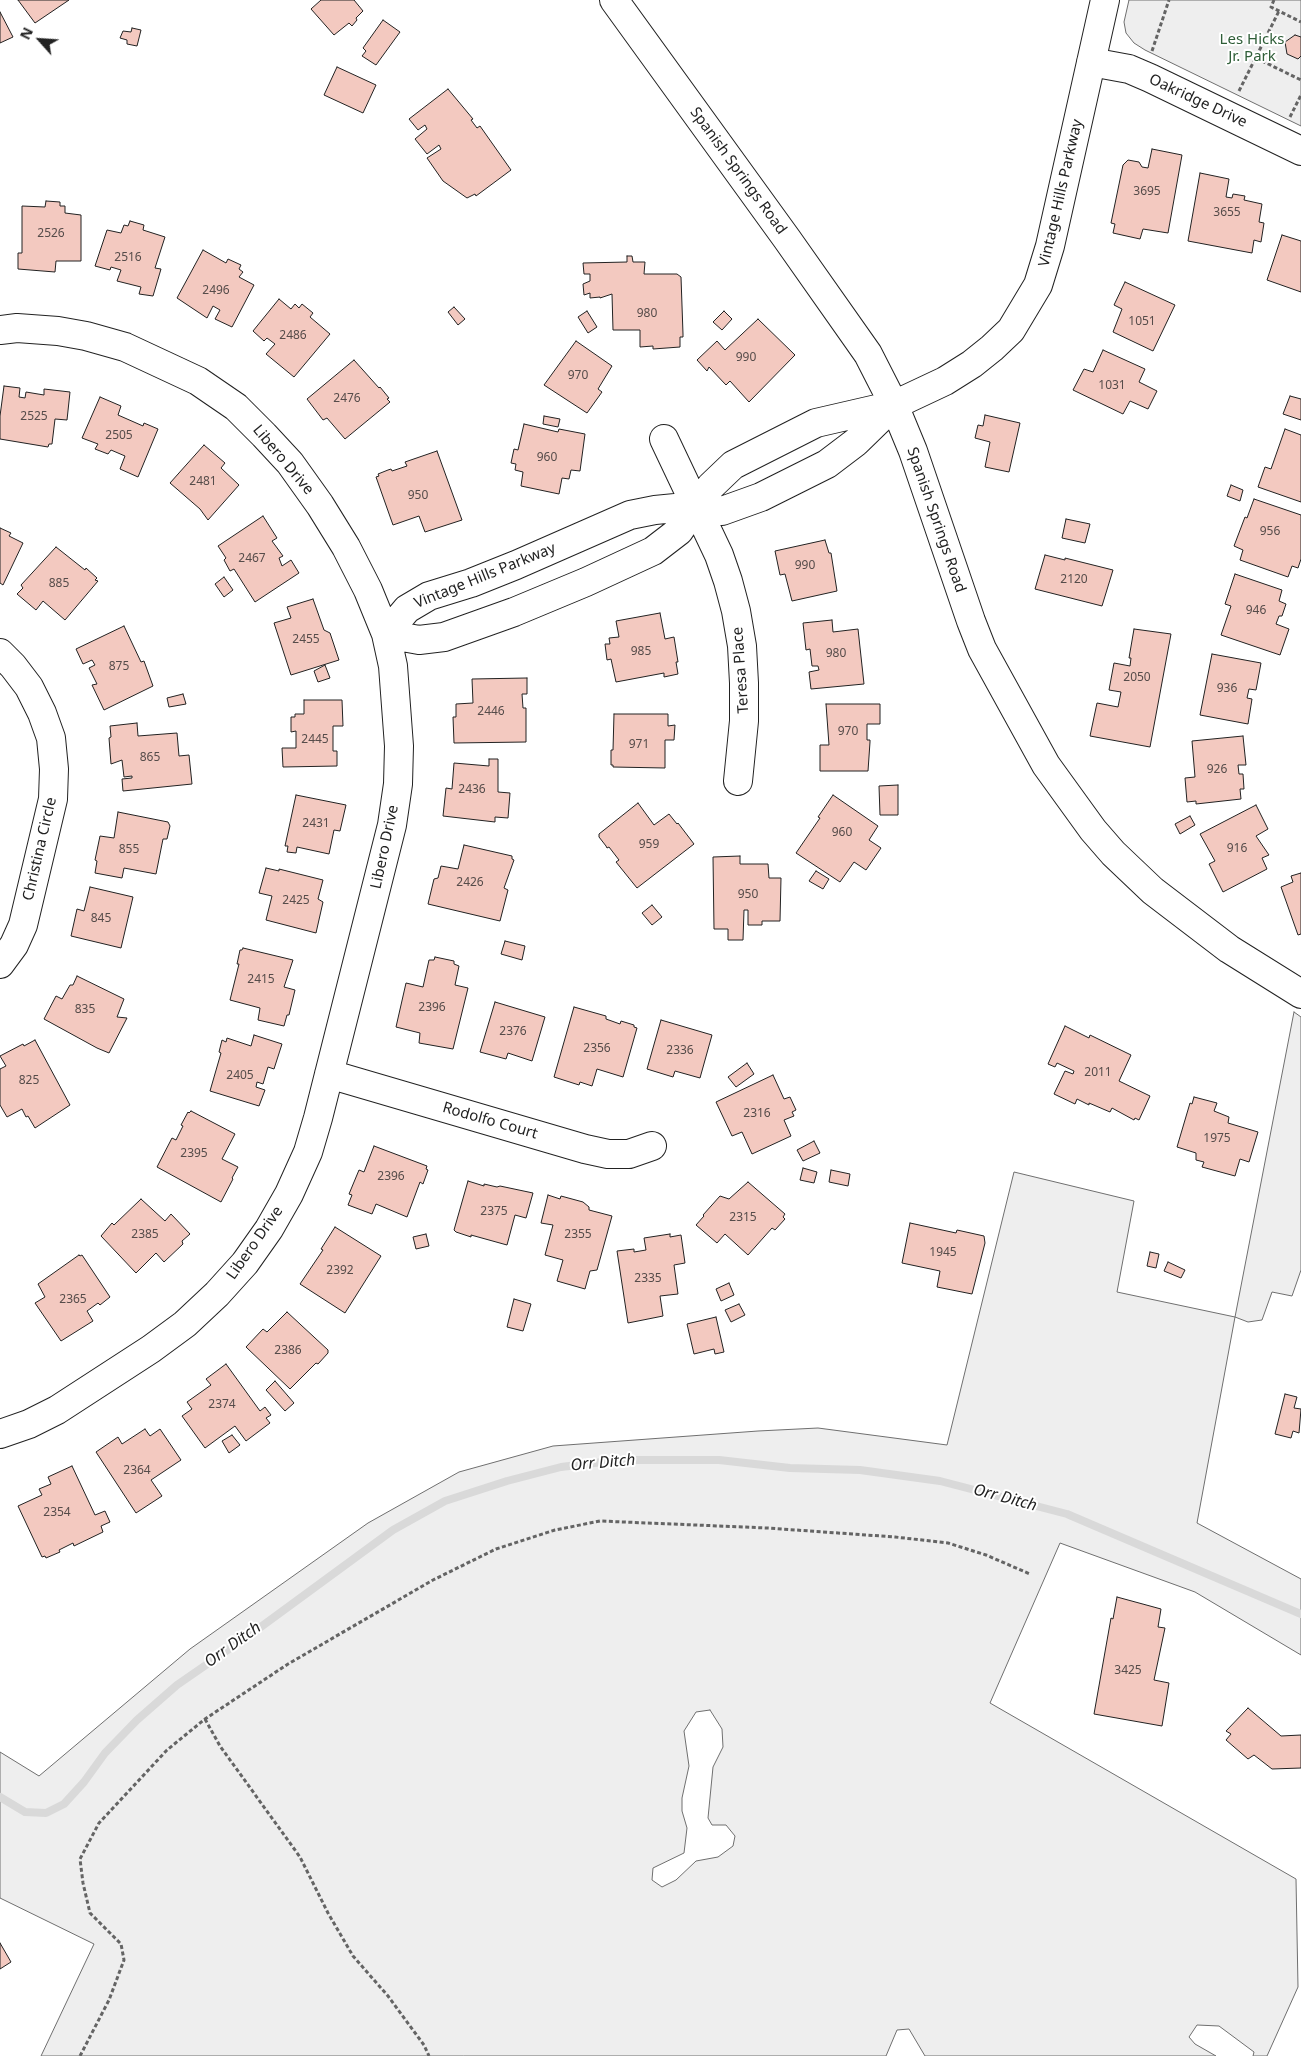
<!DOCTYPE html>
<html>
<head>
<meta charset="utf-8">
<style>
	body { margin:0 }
	#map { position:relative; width:1301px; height:2056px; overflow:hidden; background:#fff; font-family:"Noto Sans",sans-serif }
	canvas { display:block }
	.north { position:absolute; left:15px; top:15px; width:50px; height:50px; -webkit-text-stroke:4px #fff; paint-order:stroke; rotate:296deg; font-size:14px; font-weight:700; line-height:20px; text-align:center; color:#222 }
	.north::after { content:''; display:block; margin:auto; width:18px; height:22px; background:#222; clip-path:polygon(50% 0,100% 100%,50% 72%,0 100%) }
</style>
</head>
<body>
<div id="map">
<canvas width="1301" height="2056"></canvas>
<div class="north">N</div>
</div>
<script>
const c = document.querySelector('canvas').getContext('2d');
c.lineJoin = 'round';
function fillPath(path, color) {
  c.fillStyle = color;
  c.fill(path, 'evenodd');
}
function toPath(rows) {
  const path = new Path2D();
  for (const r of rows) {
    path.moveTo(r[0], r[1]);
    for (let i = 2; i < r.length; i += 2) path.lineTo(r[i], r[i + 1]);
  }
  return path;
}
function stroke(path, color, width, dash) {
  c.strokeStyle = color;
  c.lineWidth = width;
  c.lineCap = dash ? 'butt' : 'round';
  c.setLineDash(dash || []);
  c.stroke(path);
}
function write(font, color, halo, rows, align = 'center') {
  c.font = font + ' "Noto Sans",sans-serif';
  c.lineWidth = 4;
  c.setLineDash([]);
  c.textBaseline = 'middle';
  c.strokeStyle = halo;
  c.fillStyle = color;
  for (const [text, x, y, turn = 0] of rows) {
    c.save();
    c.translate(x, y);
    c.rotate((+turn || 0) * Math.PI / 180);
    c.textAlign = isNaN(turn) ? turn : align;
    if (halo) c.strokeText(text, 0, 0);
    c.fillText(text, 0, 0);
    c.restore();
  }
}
const green = toPath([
	[1129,0,1301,0,1301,126,1145,50,1134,43,1126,33,1124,22,1129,0],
	[1294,1012,1301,1017,1301,1270,1292,1296,1272,1292,1262,1320,1248,1322,1235,1317,1197,1523,1301,1579,1301,1655,1195,1592,1060,1543,990,1703,1296,1879,1298,1987,1267,2056,1253,2056,1254,2052,1219,2026,1197,2025,1189,2037,1195,2044,1216,2056,925,2056,909,2029,897,2030,886,2056,41,2056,94,1944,0,1898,0,1752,39,1776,190,1649,368,1523,459,1472,553,1446,758,1431,818,1428,947,1445,1014,1172,1134,1201,1117,1292,1235,1317,1294,1012],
	[710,1710,722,1729,723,1747,713,1767,708,1818,712,1825,726,1825,735,1836,733,1846,718,1857,696,1861,676,1880,662,1887,652,1880,653,1868,684,1853,687,1828,682,1811,682,1798,689,1766,684,1731,696,1712,710,1710]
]);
fillPath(green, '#eee');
stroke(green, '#6f6f6f', 1);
stroke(toPath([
	[0,1797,25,1812,46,1813,64,1804,84,1782,105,1753,137,1720,177,1685,258,1629,393,1530,445,1501,507,1481,561,1467,619,1460,719,1460,790,1468,860,1470,940,1481,1067,1514,1301,1614]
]), '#d9d9d9', 8);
const building = toPath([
	[18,0,69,0,35,23,18,0],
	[354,0,363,11,356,18,357,20,352,26,349,23,334,35,311,9,321,0,354,0],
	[0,12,13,37,0,43,0,12],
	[383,20,400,32,376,65,362,56,366,51,363,48,383,20],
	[132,28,141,30,137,46,127,44,127,40,120,38,123,31,131,32,132,28],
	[1295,35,1301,37,1301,56,1298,59,1287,54,1285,42,1295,35],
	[337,67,376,85,363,113,324,95,337,67],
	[448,89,473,119,471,120,477,128,480,126,511,170,476,196,475,194,467,198,443,181,427,158,441,149,439,145,427,154,415,139,427,129,425,125,418,130,409,119,448,89],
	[1152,149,1182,155,1168,233,1143,229,1140,239,1113,233,1115,224,1111,223,1123,165,1128,160,1139,162,1142,167,1148,168,1152,149],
	[1200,173,1229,179,1226,197,1232,198,1233,194,1245,196,1244,200,1262,204,1259,222,1264,223,1261,242,1254,240,1252,253,1188,241,1200,173],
	[46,201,60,202,60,206,65,206,65,213,81,215,81,261,56,261,55,272,18,269,18,253,22,253,22,206,45,207,46,201],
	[130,221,144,225,143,230,165,237,155,268,161,269,153,296,139,294,141,287,117,281,121,270,111,267,110,270,95,266,107,230,121,233,124,225,128,226,130,221],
	[1282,235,1301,241,1301,292,1267,280,1282,235],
	[203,250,226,263,228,259,241,265,239,269,243,272,239,277,254,285,232,327,215,319,220,310,213,306,207,318,177,298,203,250],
	[627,256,632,256,633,262,645,262,644,274,677,274,681,277,683,334,683,337,680,337,680,347,653,349,653,346,640,347,640,330,613,330,612,294,600,298,600,297,590,298,590,293,584,295,583,284,590,281,590,274,584,274,583,263,627,262,627,256],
	[1125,282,1175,305,1153,351,1113,332,1122,309,1114,305,1125,282],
	[279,299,291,309,295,304,299,308,302,304,313,313,310,317,330,334,294,377,266,354,275,344,267,338,264,341,253,331,279,299],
	[454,307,465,319,458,325,448,312,454,307],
	[587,311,597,327,588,333,578,317,587,311],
	[724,311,732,319,722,330,713,322,724,311],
	[758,319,795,355,749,402,730,381,726,385,709,367,707,371,697,360,717,341,725,350,758,319],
	[576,341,612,366,598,389,602,392,587,413,544,385,576,341],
	[1103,350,1145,369,1139,382,1157,391,1148,409,1130,401,1123,414,1073,390,1084,369,1093,372,1103,350],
	[354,360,379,388,380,387,389,398,387,399,390,402,345,439,327,418,323,420,307,399,354,360],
	[4,386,20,388,19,397,25,398,26,392,44,395,44,389,70,392,67,420,55,419,52,444,49,444,48,447,0,439,0,416,4,386],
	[1290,396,1301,399,1301,420,1283,414,1290,396],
	[100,397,121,406,118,415,143,426,144,423,158,429,138,477,120,469,125,456,111,450,108,454,95,449,98,444,82,438,100,397],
	[985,415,1020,423,1009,472,985,467,990,442,975,438,978,425,983,426,985,415],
	[544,416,560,419,558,427,543,424,544,416],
	[524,424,558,432,559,429,585,434,580,471,571,470,569,479,562,478,559,494,521,486,523,472,515,470,516,464,511,463,514,449,518,450,524,424],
	[1285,429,1301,435,1301,502,1258,487,1265,467,1271,469,1285,429],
	[204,445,225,463,221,468,239,485,208,520,200,509,170,483,204,445],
	[437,451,462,520,425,532,419,516,393,525,376,477,379,476,378,474,388,470,391,469,392,471,407,466,405,462,437,451],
	[1231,485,1243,490,1240,501,1227,496,1231,485],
	[1254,499,1301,515,1301,559,1298,568,1292,566,1288,577,1240,560,1243,550,1234,546,1245,517,1247,518,1254,499],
	[263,516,277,538,272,541,283,556,279,558,282,566,291,560,299,573,255,602,234,569,230,571,224,560,226,558,218,546,263,516],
	[1066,519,1090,524,1085,543,1062,538,1066,519],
	[0,528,11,533,9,536,23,543,3,585,0,583,0,528],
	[825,540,829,553,831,553,837,591,792,601,785,574,780,575,775,551,825,540],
	[56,547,85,570,86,568,97,578,95,580,98,581,65,620,43,601,36,610,17,594,23,588,21,585,56,547],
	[1045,555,1065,560,1065,558,1113,570,1102,606,1035,589,1045,555],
	[1235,574,1282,590,1279,601,1286,604,1282,616,1279,616,1276,624,1289,629,1280,655,1221,635,1231,606,1225,604,1235,574],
	[224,577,233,590,224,597,215,584,224,577],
	[313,599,324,630,330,633,339,660,291,675,274,623,291,618,287,607,313,599],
	[660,613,665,639,674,637,678,662,676,662,678,674,664,677,664,673,616,682,611,659,607,660,605,644,610,644,609,638,619,637,616,621,660,613],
	[832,620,833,632,858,629,864,684,811,689,809,672,819,670,818,666,812,666,810,649,806,650,803,623,832,620],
	[124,626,141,662,144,661,153,686,104,710,92,685,97,684,89,668,95,665,92,660,83,664,76,649,124,626],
	[1134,629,1171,634,1150,747,1090,736,1097,703,1118,707,1121,692,1109,690,1114,663,1130,666,1131,658,1129,658,1134,629],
	[1212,654,1261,663,1256,690,1249,689,1247,698,1252,699,1248,724,1200,715,1212,654],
	[325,665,330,678,318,682,314,671,325,665],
	[527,678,527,694,522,694,523,708,526,708,526,742,454,743,453,717,456,717,456,704,473,703,472,679,527,678],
	[183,694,186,704,169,707,167,698,183,694],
	[304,700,342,700,343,726,333,726,333,751,337,751,337,766,283,767,282,748,296,748,296,731,291,732,291,717,295,717,295,714,304,714,304,700],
	[826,704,880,704,880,724,867,724,867,740,870,740,870,742,868,771,820,771,820,745,829,745,826,704],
	[614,714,668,714,668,726,675,725,674,740,665,740,665,768,613,767,613,765,611,765,611,750,613,750,614,714],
	[137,723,138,736,177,733,179,756,189,755,192,784,123,791,122,779,132,778,132,776,124,777,122,760,111,764,109,738,111,737,110,726,137,723],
	[1243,736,1246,765,1238,765,1239,774,1243,774,1244,789,1240,789,1241,799,1196,804,1196,801,1187,802,1185,778,1195,777,1192,741,1243,736],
	[489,759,498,759,498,792,510,793,508,818,495,817,495,822,443,816,446,788,452,789,454,763,489,766,489,759],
	[898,785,898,815,880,815,879,786,898,785],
	[296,795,346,805,340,831,334,830,329,854,297,847,296,853,287,852,288,846,285,846,296,795],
	[833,795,878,826,869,840,881,848,866,870,854,862,840,882,796,853,820,818,818,817,833,795],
	[638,803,654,825,669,814,677,824,678,823,694,844,637,888,616,862,619,860,609,847,607,848,606,846,599,837,599,834,638,803],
	[1256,805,1268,829,1256,836,1269,855,1262,858,1267,869,1223,892,1209,864,1215,861,1200,834,1256,805],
	[118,812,168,822,170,826,167,839,163,839,156,874,124,868,122,878,95,873,97,861,95,860,100,836,114,838,118,812],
	[1190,816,1195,825,1180,834,1175,824,1190,816],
	[464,845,512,856,512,859,514,860,504,888,508,890,500,921,428,904,434,879,438,878,441,866,458,869,464,845],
	[740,856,740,864,768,864,769,878,781,878,780,921,762,921,762,925,748,925,748,910,744,910,743,940,728,940,728,929,714,929,713,857,740,856],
	[266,868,279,871,279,869,323,880,318,899,323,902,316,933,266,920,272,896,259,893,266,868],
	[816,871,829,879,823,889,809,881,816,871],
	[1301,873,1301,934,1298,935,1281,887,1293,882,1291,876,1301,873],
	[90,887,133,897,121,948,71,936,77,909,84,911,90,887],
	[652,905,662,917,652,925,642,913,652,905],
	[505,941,525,946,522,960,501,954,505,941],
	[243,948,293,960,284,987,295,990,289,1015,287,1015,284,1026,258,1020,260,1008,230,1000,239,964,237,964,240,950,242,950,243,948],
	[435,957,454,961,454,964,459,966,455,985,468,988,453,1049,419,1043,420,1033,396,1027,406,983,423,987,429,960,434,960,435,957],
	[77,976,124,999,117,1017,127,1018,109,1053,97,1048,44,1019,56,996,62,999,70,985,73,985,77,976],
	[495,1002,545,1017,532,1061,508,1053,506,1059,480,1052,495,1002],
	[574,1007,606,1016,606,1019,620,1024,621,1021,634,1025,634,1027,637,1028,623,1077,597,1069,592,1086,580,1082,579,1085,554,1077,574,1007],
	[661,1020,712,1035,700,1078,675,1071,673,1077,647,1069,661,1020],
	[1065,1026,1089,1038,1090,1035,1131,1055,1119,1081,1150,1096,1139,1120,1135,1118,1134,1120,1112,1108,1110,1112,1089,1103,1089,1105,1077,1099,1075,1104,1054,1094,1065,1071,1073,1074,1074,1071,1057,1063,1055,1067,1048,1064,1065,1026],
	[254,1035,282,1044,274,1069,268,1067,263,1084,257,1082,256,1087,265,1090,259,1106,210,1091,221,1053,219,1052,222,1040,226,1042,227,1038,251,1046,254,1035],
	[35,1040,70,1105,35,1128,28,1116,26,1117,22,1109,7,1117,0,1105,0,1069,6,1066,0,1056,23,1044,24,1046,35,1040],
	[747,1063,754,1074,736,1087,728,1077,747,1063],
	[773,1075,784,1099,790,1097,796,1110,792,1112,794,1116,784,1120,791,1136,752,1154,742,1132,732,1136,716,1102,773,1075],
	[1194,1097,1217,1103,1214,1111,1229,1117,1228,1123,1258,1132,1249,1162,1240,1159,1235,1176,1202,1167,1204,1162,1196,1160,1196,1153,1177,1147,1190,1103,1192,1104,1194,1097],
	[191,1111,235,1134,222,1159,238,1167,232,1178,233,1179,221,1202,157,1167,172,1138,176,1140,183,1126,181,1125,188,1112,189,1113,191,1111],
	[814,1141,820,1153,803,1161,797,1150,814,1141],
	[374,1146,427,1166,426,1169,428,1170,423,1184,420,1182,407,1217,376,1204,372,1214,348,1205,352,1195,349,1194,359,1170,364,1172,374,1146],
	[803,1168,817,1172,814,1183,800,1180,803,1168],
	[831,1170,850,1174,848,1186,829,1182,831,1170],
	[468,1181,484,1186,484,1184,497,1187,500,1186,533,1193,526,1218,515,1215,507,1245,471,1235,471,1237,456,1232,454,1230,468,1181],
	[748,1182,785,1214,783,1217,785,1219,775,1230,772,1228,748,1255,725,1234,717,1243,696,1225,704,1216,703,1215,720,1196,729,1199,748,1182],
	[548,1195,560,1199,561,1196,583,1202,589,1207,589,1210,612,1216,597,1270,590,1271,585,1289,557,1281,563,1260,545,1255,553,1225,541,1223,548,1195],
	[141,1199,165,1221,171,1214,190,1234,182,1241,183,1244,164,1262,156,1253,136,1273,101,1236,112,1223,114,1225,141,1199],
	[910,1223,956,1233,957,1230,984,1236,985,1243,972,1294,937,1287,940,1271,902,1263,910,1223],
	[335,1227,381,1256,345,1313,300,1284,323,1250,321,1249,335,1227],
	[426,1234,429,1246,416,1249,413,1237,426,1234],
	[670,1234,670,1237,681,1235,685,1263,674,1265,678,1294,660,1296,663,1316,628,1323,617,1251,634,1249,634,1252,646,1250,644,1238,670,1234],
	[1150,1252,1159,1254,1156,1268,1147,1266,1150,1252],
	[79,1255,80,1256,82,1255,110,1297,100,1305,98,1303,87,1311,93,1321,61,1341,35,1303,45,1297,38,1284,79,1255],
	[1168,1262,1185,1270,1181,1278,1164,1271,1168,1262],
	[729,1283,734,1295,721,1301,716,1289,729,1283],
	[514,1299,531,1304,523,1331,507,1327,514,1299],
	[739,1304,745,1315,731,1322,725,1310,739,1304],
	[287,1312,328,1350,328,1353,318,1364,316,1363,290,1389,246,1347,263,1329,267,1332,287,1312],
	[716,1317,724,1352,715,1354,714,1349,694,1354,687,1324,716,1317],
	[226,1364,260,1411,265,1407,271,1415,266,1418,270,1423,246,1441,235,1426,205,1448,182,1416,192,1409,187,1402,211,1385,206,1379,226,1364],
	[275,1381,294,1403,285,1411,266,1390,275,1381],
	[1285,1394,1297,1397,1294,1408,1301,1409,1299,1433,1293,1431,1291,1438,1275,1434,1285,1394],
	[145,1429,150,1436,160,1429,181,1460,151,1480,162,1496,136,1513,96,1452,118,1437,122,1444,145,1429],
	[232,1435,240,1445,229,1453,222,1441,232,1435],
	[72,1466,95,1515,105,1511,110,1522,101,1526,103,1532,74,1546,73,1543,59,1550,60,1552,46,1558,45,1556,42,1557,18,1506,42,1495,39,1489,51,1484,48,1477,72,1466],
	[1117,1597,1161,1609,1158,1627,1165,1628,1154,1680,1169,1683,1162,1726,1094,1714,1111,1618,1113,1619,1117,1597],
	[1248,1708,1281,1736,1301,1735,1301,1768,1272,1769,1254,1755,1248,1759,1226,1740,1231,1734,1226,1731,1248,1708],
	[0,1943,11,1962,0,1969,0,1943]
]);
fillPath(building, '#f3c9c0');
stroke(building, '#222', 1);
const minor = toPath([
	[614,0,787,239,868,354,894,405,913,451,971,621,982,649,1046,765,1093,830,1113,853,1153,891,1229,949,1301,994],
	[1091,62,1129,69,1150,78,1301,151],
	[0,330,17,328,58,331,86,336,125,347,198,381,236,407,264,435,290,463,320,505,346,547,368,590,386,634,393,666,399,746,398,784,392,825,318,1118,308,1152,289,1194,269,1229,245,1263,217,1294,185,1324,151,1349,57,1410,29,1424,0,1434],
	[894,405,856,442,827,464,761,497,722,511,696,506,679,531,653,551,586,582,514,612,444,637,419,640,386,634,407,609,429,596,471,583,516,565,630,515,655,510,696,506,711,486,733,465,816,423,894,405,945,381,972,364,992,348,1011,330,1038,285,1050,246,1105,0],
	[664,439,719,555,728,581,736,611,742,646,744,683,744,721,738,781],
	[0,653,13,666,29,687,42,713,51,738,54,769,53,799,23,925,14,945,0,964],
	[329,1074,585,1149,608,1154,629,1154,652,1146]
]);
stroke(minor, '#222', 30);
stroke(toPath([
	[1274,0,1271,7,1301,22],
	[1152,51,1169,0],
	[1256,58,1301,80],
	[1239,91,1279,11],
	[1290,117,1301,95],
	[205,1719,220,1746,300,1857,328,1913,353,1956,388,1996,424,2045,429,2056],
	[80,2056,109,2000,124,1960,121,1944,90,1913,83,1883,80,1859,99,1823,167,1750,205,1719,288,1664,433,1580,496,1549,555,1530,600,1521,767,1528,895,1537,948,1543,986,1555,1030,1574]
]), '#646464', 3, [4, 2.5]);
stroke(minor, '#fff', 28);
write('12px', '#564c4a', null, [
	["3695",1147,192],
	["3655",1227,213],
	["2526",51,234],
	["2516",128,258],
	["2496",216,291],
	["980",647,314],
	["1051",1142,322],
	["2486",293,336],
	["990",746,358],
	["970",578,376],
	["1031",1112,386],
	["2476",347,399],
	["2525",34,417],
	["2505",119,436],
	["960",547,458],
	["2481",203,482],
	["950",418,496],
	["956",1270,532],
	["2467",252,559],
	["990",805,566],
	["2120",1074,580],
	["885",59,584],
	["946",1256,611],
	["2455",306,640],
	["985",641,652],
	["980",836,654],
	["875",119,667],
	["2050",1137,678],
	["936",1227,689],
	["2446",491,712],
	["970",848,732],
	["2445",315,740],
	["971",639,745],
	["865",150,758],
	["926",1217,770],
	["2436",472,790],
	["2431",316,824],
	["960",842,833],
	["959",649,845],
	["916",1237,849],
	["855",129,850],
	["2426",470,883],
	["950",748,895],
	["2425",296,901],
	["845",101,919],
	["2415",261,980],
	["2396",432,1008],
	["835",85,1010],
	["2376",513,1032],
	["2356",597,1049],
	["2336",680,1051],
	["2011",1098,1073],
	["2405",240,1076],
	["825",29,1081],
	["2316",757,1114],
	["1975",1217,1139],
	["2395",194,1154],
	["2396",391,1177],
	["2375",494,1212],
	["2315",743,1218],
	["2385",145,1235],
	["2355",578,1235],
	["1945",943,1253],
	["2392",340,1271],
	["2335",648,1279],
	["2365",73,1300],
	["2386",288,1351],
	["2374",222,1405],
	["2364",137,1471],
	["2354",57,1513],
	["3425",1128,1671]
]);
write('15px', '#2f5e38', '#fff', [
	["Les Hicks",1252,40],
	["Jr. Park",1252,57]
]);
write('15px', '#222', '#fff', [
	["Oakridge Drive",1198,101,25],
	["Spanish Springs Road",738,171,54],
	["Vintage Hills Parkway",1061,193,-77],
	["Libero Drive",283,460,50],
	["Spanish Springs Road",936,520,71],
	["Vintage Hills Parkway",485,576,-22],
	["Teresa Place",741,670,-94],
	["Libero Drive",385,847,-78],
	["Christina Circle",40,849,-77],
	["Rodolfo Court",490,1121,16],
	["Libero Drive",255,1243,-55]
]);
write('italic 16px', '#222', '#fff', [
	["Orr Ditch",603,1463,-5],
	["Orr Ditch",1005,1498,15],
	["Orr Ditch",233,1645,-36]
]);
</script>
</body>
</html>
